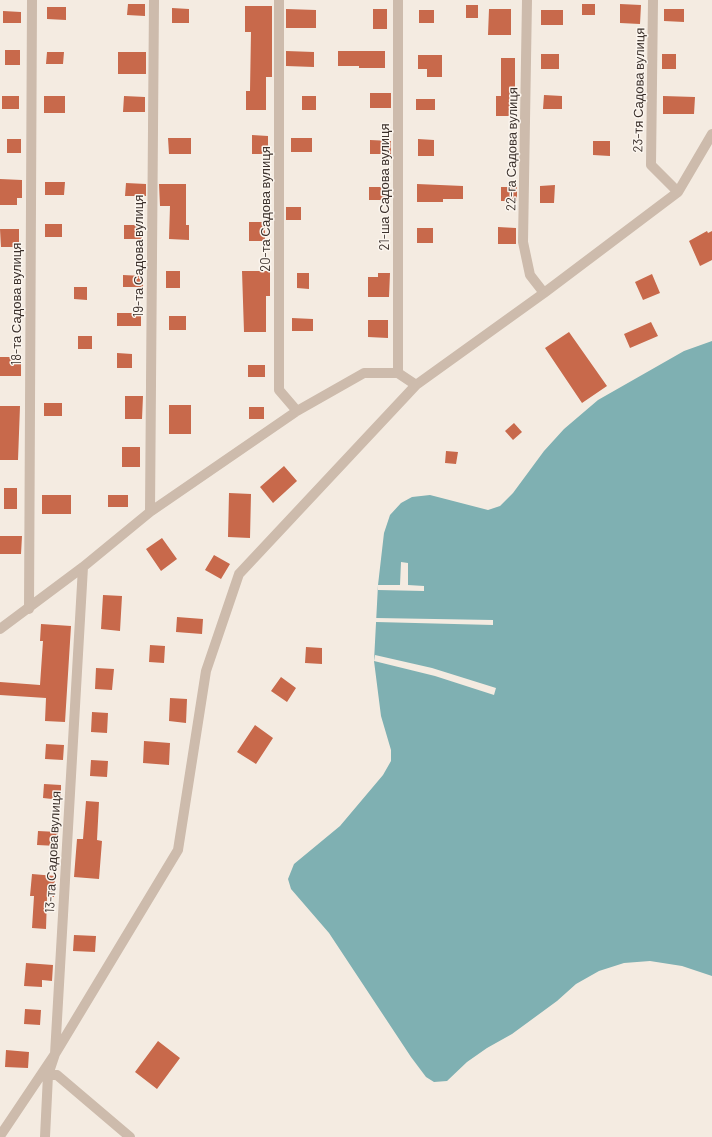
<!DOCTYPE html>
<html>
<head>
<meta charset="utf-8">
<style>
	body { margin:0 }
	canvas { display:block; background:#f4ebe1 }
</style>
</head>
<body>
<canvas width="712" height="1137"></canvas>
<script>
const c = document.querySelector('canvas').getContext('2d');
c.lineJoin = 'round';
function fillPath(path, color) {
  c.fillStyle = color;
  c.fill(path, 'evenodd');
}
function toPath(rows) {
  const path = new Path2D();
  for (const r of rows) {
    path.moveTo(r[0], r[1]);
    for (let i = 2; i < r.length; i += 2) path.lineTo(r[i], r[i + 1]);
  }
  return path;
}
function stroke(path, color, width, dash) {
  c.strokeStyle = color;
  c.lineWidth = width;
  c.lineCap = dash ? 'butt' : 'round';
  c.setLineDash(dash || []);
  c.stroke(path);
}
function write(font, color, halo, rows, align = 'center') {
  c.font = font + ' Barlow,sans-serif';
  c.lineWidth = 3;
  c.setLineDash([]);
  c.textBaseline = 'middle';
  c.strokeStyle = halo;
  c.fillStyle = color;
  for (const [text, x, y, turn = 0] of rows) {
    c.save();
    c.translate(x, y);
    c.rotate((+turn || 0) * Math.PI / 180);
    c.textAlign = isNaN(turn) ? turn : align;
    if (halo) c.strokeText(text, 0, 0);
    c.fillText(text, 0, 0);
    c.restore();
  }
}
fillPath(toPath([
	[712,341,712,976,682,966,650,961,624,963,599,971,576,984,557,1001,512,1034,487,1048,467,1062,447,1081,434,1082,426,1077,411,1057,329,933,291,889,288,879,294,864,340,826,383,775,391,761,391,750,381,716,374,661,378,585,384,533,390,515,401,503,412,497,430,495,488,510,500,506,513,493,544,451,564,429,598,400,684,351]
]), '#7fb0b2');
fillPath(toPath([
	[401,562,408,563,408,585,424,586,424,591,378,590,378,585,400,585],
	[376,618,493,620,493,625,376,622],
	[375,655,432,668,496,688,494,695,435,676,374,661]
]), '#f4ebe1');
fillPath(toPath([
	[128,4,145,4,145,16,127,15],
	[582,4,595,4,595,15,582,15],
	[620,4,641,5,640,24,620,23],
	[466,5,478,5,478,18,466,18],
	[245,6,272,6,272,77,266,77,266,110,246,110,246,91,250,91,251,32,245,32],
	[47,7,66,7,66,20,47,19],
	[172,8,189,9,189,23,172,23],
	[286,9,316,10,316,28,286,28],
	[373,9,387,9,387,29,373,29],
	[489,9,511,9,511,35,488,35],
	[664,9,684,9,684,22,664,21],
	[419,10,434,10,434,23,419,23],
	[541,10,563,10,563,25,541,25],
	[3,11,21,12,21,23,3,23],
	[5,50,20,50,20,65,5,65],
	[286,51,314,52,314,67,286,66],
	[338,51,385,51,385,68,359,68,359,66,338,66],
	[47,52,64,52,63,64,46,64],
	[118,52,146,52,146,74,118,74],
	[541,54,559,54,559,69,541,69],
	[662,54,676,54,676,69,662,69],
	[418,55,442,55,442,77,427,77,427,69,418,69],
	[501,58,515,58,515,116,496,116,496,96,501,96],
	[370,93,391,93,391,108,370,108],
	[544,95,562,96,562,109,543,109],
	[2,96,19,96,19,109,2,109],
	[44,96,65,96,65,113,44,113],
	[124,96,145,97,145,112,123,112],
	[302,96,316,96,316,110,302,110],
	[663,96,695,97,694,114,663,114],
	[416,99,435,99,435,110,416,110],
	[252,135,268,136,268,154,252,154],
	[168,138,191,138,191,154,169,154],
	[291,138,312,138,312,152,291,152],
	[7,139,21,139,21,153,7,153],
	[418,139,434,140,434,156,418,156],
	[370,140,391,141,391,154,370,154],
	[593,141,610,141,610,156,593,155],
	[0,179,22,180,22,198,17,198,17,205,0,205],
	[45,182,65,182,64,195,45,195],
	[126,183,146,184,146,196,125,196],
	[159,184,186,184,186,225,189,225,189,240,169,239,170,206,160,206],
	[417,184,463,186,463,199,443,199,443,202,417,202],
	[555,185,554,203,540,203,540,186],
	[369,187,390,187,390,200,369,200],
	[501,187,517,187,517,201,501,201],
	[286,207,301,207,301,220,286,220],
	[249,222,265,222,265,241,249,241],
	[45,224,62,224,62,237,45,237],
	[124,225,142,225,142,239,124,239],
	[498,227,516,228,516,244,498,244],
	[417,228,433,228,433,243,417,243],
	[0,229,19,229,19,247,1,247],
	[707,231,708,233,712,231,712,260,700,266,689,241],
	[166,271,180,271,180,288,166,288],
	[242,271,270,271,270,296,266,296,266,332,244,332],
	[297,273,309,273,309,289,297,288],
	[378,273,390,273,389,297,368,297,368,277,378,277],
	[652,274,660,293,643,300,635,282],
	[123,275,143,276,143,287,123,287],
	[74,287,87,287,87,300,74,299],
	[117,313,141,313,141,326,117,326],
	[169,316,186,316,186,330,169,330],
	[292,318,313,319,313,331,292,331],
	[368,320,388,320,388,338,368,337],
	[651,322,658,336,630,348,624,334],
	[569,332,607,386,582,403,545,348],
	[78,336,92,336,92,349,78,349],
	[117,353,132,354,132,368,117,368],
	[0,357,21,357,21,376,0,376],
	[248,365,265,365,265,377,248,377],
	[125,396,143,396,142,419,125,419],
	[44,403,62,403,62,416,44,416],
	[169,405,191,405,191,434,169,434],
	[0,406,20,406,18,460,0,460],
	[249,407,264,407,264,419,249,419],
	[514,423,522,432,513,440,505,431],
	[122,447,140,447,140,467,122,467],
	[446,451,458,452,456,464,445,463],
	[284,466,297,481,273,503,260,487],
	[4,488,17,488,17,509,4,509],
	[229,493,251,494,250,538,228,537],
	[42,495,71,495,71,514,42,514],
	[108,495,128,495,128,507,108,507],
	[0,536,22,536,21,554,0,554],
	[162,538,177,559,161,571,146,549],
	[214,555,230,564,221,579,205,570],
	[103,595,122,596,120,631,101,629],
	[177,617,203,619,202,634,176,632],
	[41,624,71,626,65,722,45,721,46,698,0,695,0,682,40,685,43,641,40,641],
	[150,645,165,646,164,663,149,662],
	[306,647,322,648,322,664,305,663],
	[96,668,114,669,112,690,95,689],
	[281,677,296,688,287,702,271,691],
	[170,698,187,699,186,723,169,721],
	[92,712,108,713,107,733,91,732],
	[255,725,273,738,256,764,237,752],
	[144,741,170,743,169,765,143,763],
	[46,744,64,745,63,760,45,759],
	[91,760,108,761,107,777,90,776],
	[44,784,61,785,61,800,43,798],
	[86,801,99,802,97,840,102,841,99,879,74,877,77,839,83,839],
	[38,831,58,832,57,846,37,845],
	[32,874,55,876,54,897,47,897,46,929,32,928,34,896,30,896],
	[74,935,96,936,95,952,73,951],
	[26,963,53,965,52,981,42,980,42,987,24,986],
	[25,1009,41,1010,40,1025,24,1024],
	[158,1041,180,1058,157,1089,135,1072],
	[6,1050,29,1052,28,1068,5,1067]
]), '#c8694b');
stroke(toPath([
	[279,0,279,390,297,411],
	[527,0,523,242,530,275,544,293],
	[653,0,651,165,678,192],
	[398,373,398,0],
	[150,512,154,0],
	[29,609,32,0],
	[0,629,83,567,150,512,297,411,364,373,398,373,416,385],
	[48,1075,57,1075,130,1137],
	[0,1136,55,1054,178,850,206,671,239,574,416,385,544,293,678,192,712,134],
	[45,1137,48,1075,55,1054,83,567]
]), '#cdbbac', 10);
write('13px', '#3b302b', '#fbf5ee', [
	["23-тя Садова вулиця",639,90,-89],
	["22-га Садова вулиця",512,149,-89],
	["21-ша Садова вулиця",385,187,-90],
	["20-та Садова вулиця",266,209,-90],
	["19-та Садова вулиця",139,256,-90],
	["18-та Садова вулиця",17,304,-90],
	["13-та Садова вулиця",53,852,-87]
]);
</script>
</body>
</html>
